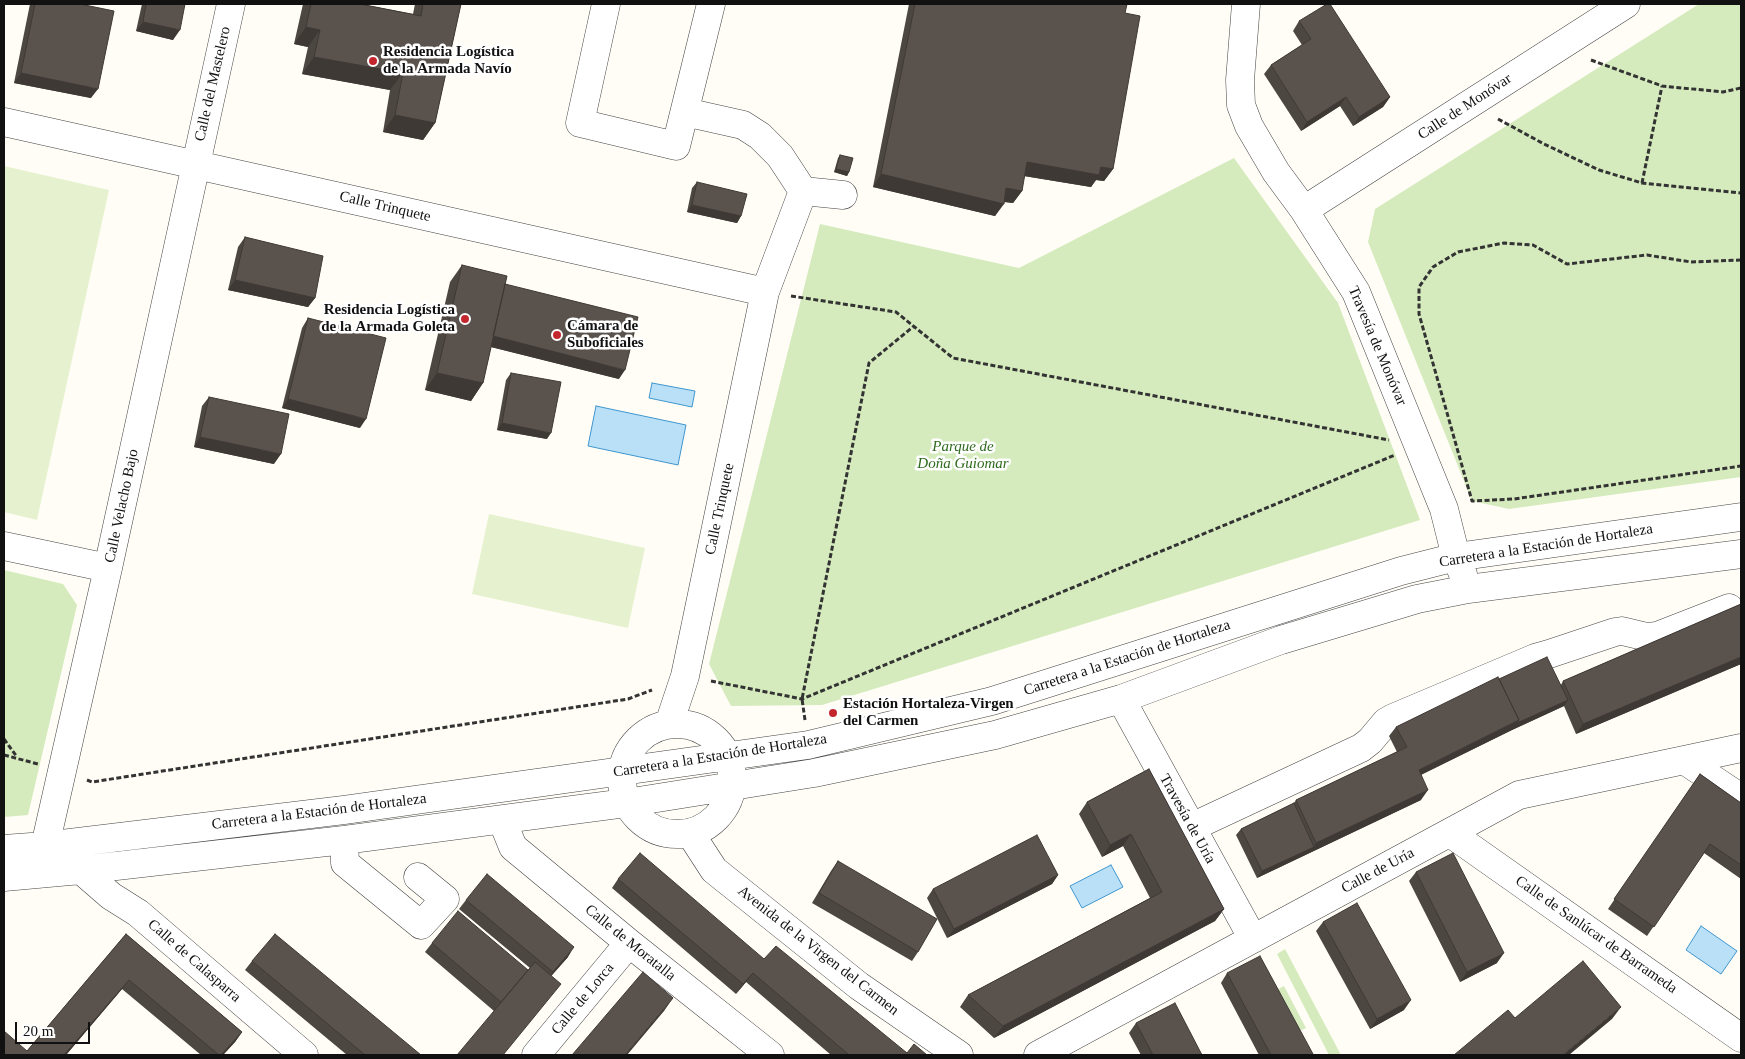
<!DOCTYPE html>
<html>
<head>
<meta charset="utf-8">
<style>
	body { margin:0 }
	#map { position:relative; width:1745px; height:1059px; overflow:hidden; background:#fffdf5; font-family:Georgia,serif }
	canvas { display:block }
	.frame { position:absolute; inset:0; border:5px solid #111; pointer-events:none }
	.scale { position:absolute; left:15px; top:1022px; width:75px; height:22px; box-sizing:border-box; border:2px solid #111; border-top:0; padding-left:6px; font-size:15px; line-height:18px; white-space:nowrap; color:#111; -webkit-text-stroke:4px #fff; paint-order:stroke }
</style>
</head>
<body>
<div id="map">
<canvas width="1745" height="1059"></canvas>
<div class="frame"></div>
<div class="scale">20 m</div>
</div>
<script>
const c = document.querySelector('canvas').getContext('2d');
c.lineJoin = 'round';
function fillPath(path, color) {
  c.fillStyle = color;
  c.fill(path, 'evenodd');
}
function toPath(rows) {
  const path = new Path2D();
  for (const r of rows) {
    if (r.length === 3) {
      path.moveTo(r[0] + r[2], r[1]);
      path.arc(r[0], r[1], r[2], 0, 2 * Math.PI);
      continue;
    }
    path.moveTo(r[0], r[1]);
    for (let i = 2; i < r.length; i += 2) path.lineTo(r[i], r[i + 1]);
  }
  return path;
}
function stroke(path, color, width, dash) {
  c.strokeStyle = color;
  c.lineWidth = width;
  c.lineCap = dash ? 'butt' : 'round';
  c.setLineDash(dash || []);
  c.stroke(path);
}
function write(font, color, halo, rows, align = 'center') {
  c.font = font + ' Georgia,serif';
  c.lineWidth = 5;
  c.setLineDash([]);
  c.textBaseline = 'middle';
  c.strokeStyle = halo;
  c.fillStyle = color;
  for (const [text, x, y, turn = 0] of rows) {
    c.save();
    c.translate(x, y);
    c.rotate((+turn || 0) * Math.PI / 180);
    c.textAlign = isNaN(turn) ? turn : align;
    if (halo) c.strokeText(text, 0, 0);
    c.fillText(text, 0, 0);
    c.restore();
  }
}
fillPath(toPath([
	[1699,4,1741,4,1741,477,1509,509,1472,501,1368,242,1375,209],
	[1234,158,1338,303,1420,520,822,705,731,706,709,664,820,224,1019,268],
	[4,570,63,584,77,605,28,815,4,817],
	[1285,949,1341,1055,1329,1055,1277,954],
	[1284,986,1306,1028,1291,1035,1269,994]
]), '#d5ebbd');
fillPath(toPath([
	[4,166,109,190,37,520,4,512],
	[489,514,645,548,628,628,472,594]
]), '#e6f2cf');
const water = toPath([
	[652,383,695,391,692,407,649,398,652,383],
	[596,406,686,425,678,465,588,446,596,406],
	[1111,865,1123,887,1082,908,1070,886,1111,865],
	[1701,926,1737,951,1721,974,1686,950,1701,926]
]);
fillPath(water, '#b9e0f7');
stroke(water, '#3f96cf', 1);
const minor = toPath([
	[606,4,580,123,676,146,711,4],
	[1246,4,1240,80,1241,105,1249,126,1276,172,1304,210,1356,292,1444,509,1456,557,1463,574],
	[685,112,743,125,760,136,780,156,803,191],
	[4,122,765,292],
	[803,191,843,195],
	[1304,210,1626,4],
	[4,546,108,568],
	[1121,699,1253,939],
	[677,779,55],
	[669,724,685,676,765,292,803,191],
	[1684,760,1741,798],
	[502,820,513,847,629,943,770,1055],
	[1192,827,1361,748,1370,741,1386,722,1393,718,1535,658,1549,654,1615,632,1622,631,1647,637,1657,636,1729,608],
	[690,833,714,870,859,986,959,1055],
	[1450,833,1741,1038],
	[344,840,345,863,421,925,445,899,418,877],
	[45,846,108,568,231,4],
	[4,849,45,846,344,810,808,745,992,701,1401,571,1456,557,1741,517],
	[81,870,111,896,138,913,304,1055],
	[4,877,81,870,344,840,626,803,814,773,995,735,1121,699,1281,640,1417,599,1468,589,1741,554],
	[536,1055,629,943],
	[1038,1055,1519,795,1741,748]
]);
stroke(minor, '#444', 29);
stroke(toPath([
	[1591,60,1662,86,1723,92,1741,88],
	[1498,119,1544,144,1599,170,1642,183,1741,193],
	[1642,183,1662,86],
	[1741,260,1691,262,1647,255,1567,264,1533,245,1504,243,1458,252,1433,267,1419,287,1419,314,1472,501,1514,499,1741,466],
	[791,296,896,312,953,358,1389,440],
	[711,681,802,699,1395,455],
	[805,720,802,699,869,363,914,326],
	[4,739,17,757],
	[4,755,38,764],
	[87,780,92,782,628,699,652,690]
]), '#333', 3, [5, 2.5]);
stroke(minor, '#fff', 28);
fillPath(toPath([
	[30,4,80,4,91,98,14,83],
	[142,4,185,4,173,40,136,31],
	[303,4,360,4,413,14,415,4,461,4,435,123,423,140,383,132,390,90,302,74,308,47,294,44],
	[909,4,1127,4,1125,13,1113,169,1104,181,1096,180,1091,187,1024,176,1022,191,1013,203,1004,202,995,216,873,187],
	[1299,21,1390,97,1383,107,1353,126,1340,106,1301,131,1264,74,1271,65,1302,45,1293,31],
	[840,155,849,172,847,176,834,172,838,158],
	[697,182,741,216,737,223,687,212,692,188],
	[245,237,315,298,308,307,228,290,238,247],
	[462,265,505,284,619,379,491,347,483,383,471,401,425,390,450,282],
	[308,318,360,428,282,408,302,328],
	[511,373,547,439,497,430,506,380],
	[209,397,274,464,194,447,202,406],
	[1741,604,1741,664,1576,734,1564,706,1512,730,1421,775,1421,800,1257,878,1236,835,1241,829,1294,803,1296,800,1397,752,1389,736,1396,727,1499,679,1561,685,1563,681],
	[1149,769,1224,909,1215,921,994,1038,960,1007,968,995,1150,898,1123,846,1102,857,1079,814,1087,802],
	[1700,774,1741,803,1741,879,1704,853,1647,936,1608,909],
	[838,861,918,952,912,961,812,903,831,871],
	[1416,872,1497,963,1460,982,1409,881],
	[1058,875,1052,884,947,938,927,898,933,889],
	[618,879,764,959,907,1053,927,1055,831,1055,746,982,736,994,612,888],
	[466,900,568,957,551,976,556,990,494,1011,425,952,432,943,528,970,530,968,459,909],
	[1323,922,1404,1010,1370,1029,1316,931],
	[126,934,242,1032,235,1042,223,1055,201,1055,122,989,66,1055,4,1055,27,1051],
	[252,961,421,1055,347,1055,245,970],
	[1227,973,1312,1055,1259,1055,1221,983],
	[1136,1023,1202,1055,1141,1055,1129,1033]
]), '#4d4742');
fillPath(toPath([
	[143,22,180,30,173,40,136,31],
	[306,27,320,30,308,47,294,44],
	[314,57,403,73,390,90,302,74],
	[21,73,98,89,91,98,14,83],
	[1346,97,1340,106,1301,131,1307,122],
	[1390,97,1383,107,1353,126,1359,117],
	[395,115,435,123,423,140,383,132],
	[1027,162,1101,167,1113,169,1104,181,1096,180,1091,187,1018,175],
	[836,169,849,172,847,176,834,172],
	[881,174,1004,204,995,216,873,187],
	[1006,188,1022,191,1013,203,998,201],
	[692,205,741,216,737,223,687,212],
	[235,280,315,298,308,307,228,290],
	[490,335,625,370,619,379,483,345],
	[437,373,483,383,471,401,425,390],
	[288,399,366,419,360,428,282,408],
	[502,423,551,433,547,439,497,430],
	[200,437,281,454,274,464,194,447],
	[1741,657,1741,664,1576,734,1583,724],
	[1568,700,1564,706,1512,730,1412,779,1419,770,1519,720],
	[1428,790,1421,800,1257,878,1262,871,1314,847,1316,843],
	[1131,834,1123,846,1102,857,1110,845],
	[1058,875,1052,884,947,938,954,929],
	[1224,909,1215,921,994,1038,1003,1026],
	[574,947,568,957,546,982,553,972],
	[1504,953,1497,963,1460,982,1467,972],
	[753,973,746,982,736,994,743,984],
	[129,980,122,989,66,1055,64,1055],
	[673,998,664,1011,627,1055,625,1055],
	[1411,1000,1404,1010,1370,1029,1377,1019],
	[1621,1007,1612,1019,1569,1055,1563,1055],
	[242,1032,235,1042,223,1055,221,1055]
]), '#3f3936');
const building = toPath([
	[35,4,80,4,114,11,98,89,21,73,35,4],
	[146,4,185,4,180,30,143,22,146,4],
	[311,4,360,4,421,16,423,4,461,4,435,123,395,115,403,73,314,57,320,30,306,27,311,4],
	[915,4,1127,4,1125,13,1140,16,1113,169,1101,167,1099,175,1027,162,1022,191,1006,188,1004,204,881,174,915,4],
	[1327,4,1330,4,1390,97,1359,117,1346,97,1307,122,1271,65,1311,39,1299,21,1327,4],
	[840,155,853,158,849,172,836,169,840,155],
	[697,182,747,194,741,216,692,205,697,182],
	[245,237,323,256,315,298,235,280,245,237],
	[462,265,507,276,483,383,437,373,462,265],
	[505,284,638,317,625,370,493,336,505,284],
	[308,318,386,338,366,419,288,399,308,318],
	[511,373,561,382,551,433,502,423,511,373],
	[209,397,289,414,281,454,200,437,209,397],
	[1741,604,1741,657,1583,724,1563,681,1741,604],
	[1547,657,1568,700,1517,723,1519,720,1499,679,1547,657],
	[1498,677,1519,720,1419,770,1428,790,1316,843,1296,800,1407,747,1396,727,1498,677],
	[1149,769,1224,909,1003,1026,968,995,1162,892,1131,834,1110,845,1087,802,1149,769],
	[1700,774,1741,803,1741,865,1710,844,1654,927,1614,899,1700,774],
	[1294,803,1314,847,1262,871,1241,829,1294,803],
	[1037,835,1058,875,954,929,933,889,1037,835],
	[640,853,764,959,776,946,907,1053,914,1044,927,1055,849,1055,753,973,743,984,618,879,640,853],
	[1453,853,1504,953,1467,972,1416,872,1453,853],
	[838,861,937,919,918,952,819,893,838,861],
	[487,874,574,947,553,972,466,900,487,874],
	[1357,903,1411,1000,1377,1019,1323,922,1357,903],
	[458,911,528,970,501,1002,432,943,458,911],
	[126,934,242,1032,221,1055,219,1055,129,980,64,1055,4,1055,4,1031,27,1051,126,934],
	[275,934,421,1055,365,1055,252,961,275,934],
	[1260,956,1313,1054,1310,1055,1271,1055,1227,973,1260,956],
	[1583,961,1621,1007,1563,1055,1454,1055,1508,1010,1515,1018,1583,961],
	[535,962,561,984,503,1055,457,1055,535,962],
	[643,972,673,998,625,1055,572,1055,643,972],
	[1175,1003,1202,1055,1153,1055,1136,1023,1175,1003]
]);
fillPath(building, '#5a524d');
stroke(building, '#3f3936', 1);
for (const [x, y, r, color] of [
	[373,61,5,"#c4262e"],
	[465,319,5,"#c4262e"],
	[557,335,5,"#c4262e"],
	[833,713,5,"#c4262e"]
]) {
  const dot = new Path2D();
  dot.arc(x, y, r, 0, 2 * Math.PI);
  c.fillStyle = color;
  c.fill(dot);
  stroke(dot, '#fff', 2);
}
write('bold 15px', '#111', '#fff', [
	["Residencia Logística",383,52],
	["de la Armada Navío",383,69],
	["Residencia Logística",455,310,"right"],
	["de la Armada Goleta",455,327,"right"],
	["Cámara de",567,326],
	["Suboficiales",567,343],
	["Estación Hortaleza-Virgen",843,704],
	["del Carmen",843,721]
], 'left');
write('15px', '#111', '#fff', [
	["Calle del Mastelero",213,84,-77],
	["Calle de Monóvar",1465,107,-33],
	["Calle Trinquete",385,207,13],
	["Travesía de Monóvar",1377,346,67],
	["Calle Velacho Bajo",122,506,-78],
	["Calle Trinquete",720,509,-78],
	["Carretera a la Estación de Hortaleza",1546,546,-9],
	["Carretera a la Estación de Hortaleza",1127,658,-18],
	["Carretera a la Estación de Hortaleza",720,756,-9],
	["Carretera a la Estación de Hortaleza",319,812,-7],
	["Travesía de Uría",1187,819,61],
	["Calle de Uría",1378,871,-28],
	["Calle de Sanlúcar de Barrameda",1596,935,35],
	["Calle de Moratalla",630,943,39],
	["Avenida de la Virgen del Carmen",818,951,38],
	["Calle de Calasparra",194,961,41],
	["Calle de Lorca",583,999,-50]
]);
write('italic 15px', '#2f6b1f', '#fff', [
	["Parque de",963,447],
	["Doña Guiomar",963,464]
]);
</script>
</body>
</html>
